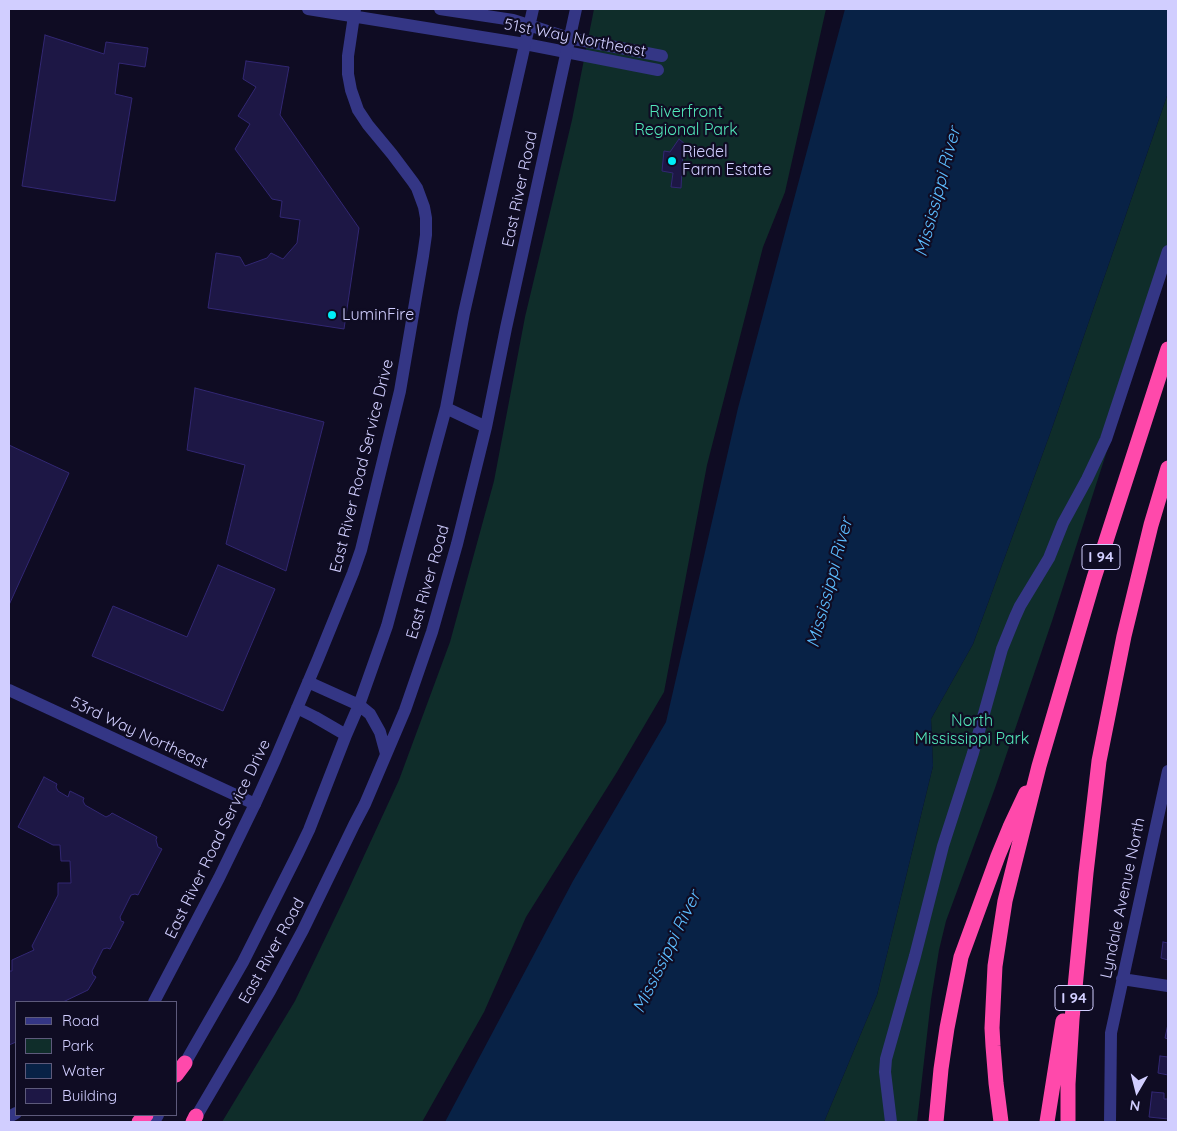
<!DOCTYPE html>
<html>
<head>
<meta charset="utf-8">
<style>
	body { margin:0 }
	#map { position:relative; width:1177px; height:1131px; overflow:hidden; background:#0f0c23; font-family:Quicksand,sans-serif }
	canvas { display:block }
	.frame { position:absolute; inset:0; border:10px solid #d1ceff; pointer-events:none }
	.legend { position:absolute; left:15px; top:1001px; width:162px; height:115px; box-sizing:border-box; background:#0f0c23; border:1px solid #5d5a7b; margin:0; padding:6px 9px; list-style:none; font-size:15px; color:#d1ceff }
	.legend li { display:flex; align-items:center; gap:10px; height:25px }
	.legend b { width:25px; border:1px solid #5d5a7b }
	.north { position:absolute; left:1112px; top:1066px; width:50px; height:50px; -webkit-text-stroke:4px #0f0c23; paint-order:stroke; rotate:188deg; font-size:14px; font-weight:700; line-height:20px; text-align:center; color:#d1ceff }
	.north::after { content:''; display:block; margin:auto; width:18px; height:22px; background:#d1ceff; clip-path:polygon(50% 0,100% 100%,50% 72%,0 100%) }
</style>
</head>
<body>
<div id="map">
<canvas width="1177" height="1131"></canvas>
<div class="frame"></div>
<ul class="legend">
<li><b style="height:6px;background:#343685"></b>Road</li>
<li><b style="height:14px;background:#0f2d2a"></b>Park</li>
<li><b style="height:14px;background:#082246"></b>Water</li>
<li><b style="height:14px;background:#1d1745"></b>Building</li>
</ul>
<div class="north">N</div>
</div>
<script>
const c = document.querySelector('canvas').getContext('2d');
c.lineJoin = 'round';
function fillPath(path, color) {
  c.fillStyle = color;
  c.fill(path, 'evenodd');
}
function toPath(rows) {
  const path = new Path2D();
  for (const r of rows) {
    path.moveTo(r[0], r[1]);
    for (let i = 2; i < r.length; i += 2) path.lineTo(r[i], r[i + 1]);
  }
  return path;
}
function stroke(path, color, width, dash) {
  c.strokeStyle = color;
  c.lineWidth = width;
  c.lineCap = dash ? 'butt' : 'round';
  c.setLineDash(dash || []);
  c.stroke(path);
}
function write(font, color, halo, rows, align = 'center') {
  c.font = font + ' Quicksand,sans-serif';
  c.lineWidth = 4.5;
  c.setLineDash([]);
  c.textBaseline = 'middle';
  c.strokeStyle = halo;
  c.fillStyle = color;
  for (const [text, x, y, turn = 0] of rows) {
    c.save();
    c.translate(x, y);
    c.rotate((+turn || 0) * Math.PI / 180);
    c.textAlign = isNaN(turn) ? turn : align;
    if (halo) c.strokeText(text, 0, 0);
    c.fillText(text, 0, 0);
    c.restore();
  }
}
fillPath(toPath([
	[594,9,826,9,785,192,763,247,707,465,664,692,617,772,526,917,484,1012,422,1122,222,1122,295,1001,346,895,399,780,450,642,494,481,525,317,572,120],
	[1168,93,1168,262,1052,621,995,788,946,921,939,950,931,1000,917,1122,824,1122,877,995,933,766,931,719,973,644,1051,431]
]), '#0f2d2a');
fillPath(toPath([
	[845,9,1168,9,1168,93,1051,431,973,644,931,719,933,766,877,995,824,1122,445,1122,573,881,666,722,738,408]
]), '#082246');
const building = toPath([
	[45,35,104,54,106,42,148,48,145,67,119,63,115,94,132,98,115,201,22,186,45,35],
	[246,61,289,67,280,115,359,228,344,329,208,308,216,253,240,257,245,266,267,258,271,253,283,259,297,243,300,220,280,217,282,201,272,199,235,149,250,124,238,116,256,87,243,79,246,61],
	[679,139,685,144,683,151,681,188,671,187,673,173,662,171,664,151,670,152,679,139],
	[195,388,324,422,286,571,226,544,245,465,187,450,195,388],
	[9,445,69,473,9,605,9,445],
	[218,565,275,589,223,711,92,656,113,606,187,637,218,565],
	[44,777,57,784,56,787,58,791,68,797,70,791,84,798,83,801,85,805,106,817,110,815,112,813,157,837,156,840,158,847,162,849,138,895,135,894,131,895,120,917,121,921,124,922,110,949,107,948,103,949,92,971,93,975,96,977,88,990,63,1002,16,1002,16,1042,9,1045,9,971,12,971,12,960,34,950,32,946,58,895,58,883,71,883,70,861,61,861,60,845,53,845,18,827,44,777],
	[1163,942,1168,943,1168,960,1161,958,1163,942],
	[1168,1024,1168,1039,1165,1038,1168,1024],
	[1160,1056,1168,1057,1168,1075,1158,1073,1160,1056],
	[1152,1092,1164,1093,1164,1099,1168,1099,1168,1119,1149,1117,1152,1092]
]);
fillPath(building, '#1d1745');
stroke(building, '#322773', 1);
stroke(toPath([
	[569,38,662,56],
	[525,44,658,70],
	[1122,979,1168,986],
	[154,1002,219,878,255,804],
	[9,1117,16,1113],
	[891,1122,885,1072,886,1059,915,956,943,846,973,753,1002,649,1015,617,1020,606,1049,558,1063,523,1087,479,1106,439,1168,251],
	[1110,1122,1111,1033,1168,771]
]), '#343685', 12);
stroke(toPath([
	[308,9,525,44],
	[440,9,513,20,569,38],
	[446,408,486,427],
	[308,682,359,705,370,714,380,732,386,754],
	[9,690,255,804,275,760,318,659,353,573,361,550,400,391,423,256,426,235,426,218,424,207,417,188,413,182,392,154,368,125,358,110,351,90,348,74,348,56,355,9],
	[297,708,315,717,346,735],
	[181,1070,243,962,298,853,309,830,346,735,359,705,387,626,446,408,464,313,533,9],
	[154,1122,158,1115],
	[193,1122,270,991,303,930,354,825,365,804,405,710,432,632,457,544,486,427,506,328,576,9]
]), '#343685', 12);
stroke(toPath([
	[176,1075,185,1063],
	[139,1122,146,1115],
	[193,1122,196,1116],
	[936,1122,941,1069,947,1028,961,957,998,856,1010,827,1026,793],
	[1001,1122,996,1083,993,1046,992,1028,995,966,1005,901,1039,766,1094,578,1168,349],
	[1047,1122,1063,1021],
	[1068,1122,1068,1084,1072,1019,1086,873,1099,761,1124,636,1151,525,1168,468]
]), '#ff49ab', 15);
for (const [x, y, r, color] of [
	[672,161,5,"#00eff9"],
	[332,315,5,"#00eff9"]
]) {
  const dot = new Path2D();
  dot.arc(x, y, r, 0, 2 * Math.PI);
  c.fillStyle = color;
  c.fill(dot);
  stroke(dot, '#0f0c23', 2);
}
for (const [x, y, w] of [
	[1101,557,38],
	[1074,998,38]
]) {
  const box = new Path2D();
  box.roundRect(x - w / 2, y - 12.5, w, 25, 4);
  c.fillStyle = '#0f0c23';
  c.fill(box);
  stroke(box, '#d1ceff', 1);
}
write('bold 15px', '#d1ceff', null, [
	["I 94",1101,557],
	["I 94",1074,998]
]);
write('16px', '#d1ceff', '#0f0c23', [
	["51st Way Northeast",575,38,11],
	["East River Road",520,189,-78],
	["East River Road Service Drive",362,466,-76],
	["East River Road",428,582,-74],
	["53rd Way Northeast",139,733,25],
	["East River Road Service Drive",218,839,-64],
	["Lyndale Avenue North",1123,898,-78],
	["East River Road",272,951,-61]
]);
write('16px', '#52e7b9', '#0f0c23', [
	["Riverfront",686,112],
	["Regional Park",686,130],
	["North",972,721],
	["Mississippi Park",972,739]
]);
write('16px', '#d1ceff', '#0f0c23', [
	["Riedel",682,152],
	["Farm Estate",682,170],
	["LuminFire",342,315]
], 'left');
write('italic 18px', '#5cbdff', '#0f0c23', [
	["Mississippi River",938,192,-75],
	["Mississippi River",830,583,-75],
	["Mississippi River",667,952,-64]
]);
</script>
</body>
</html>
